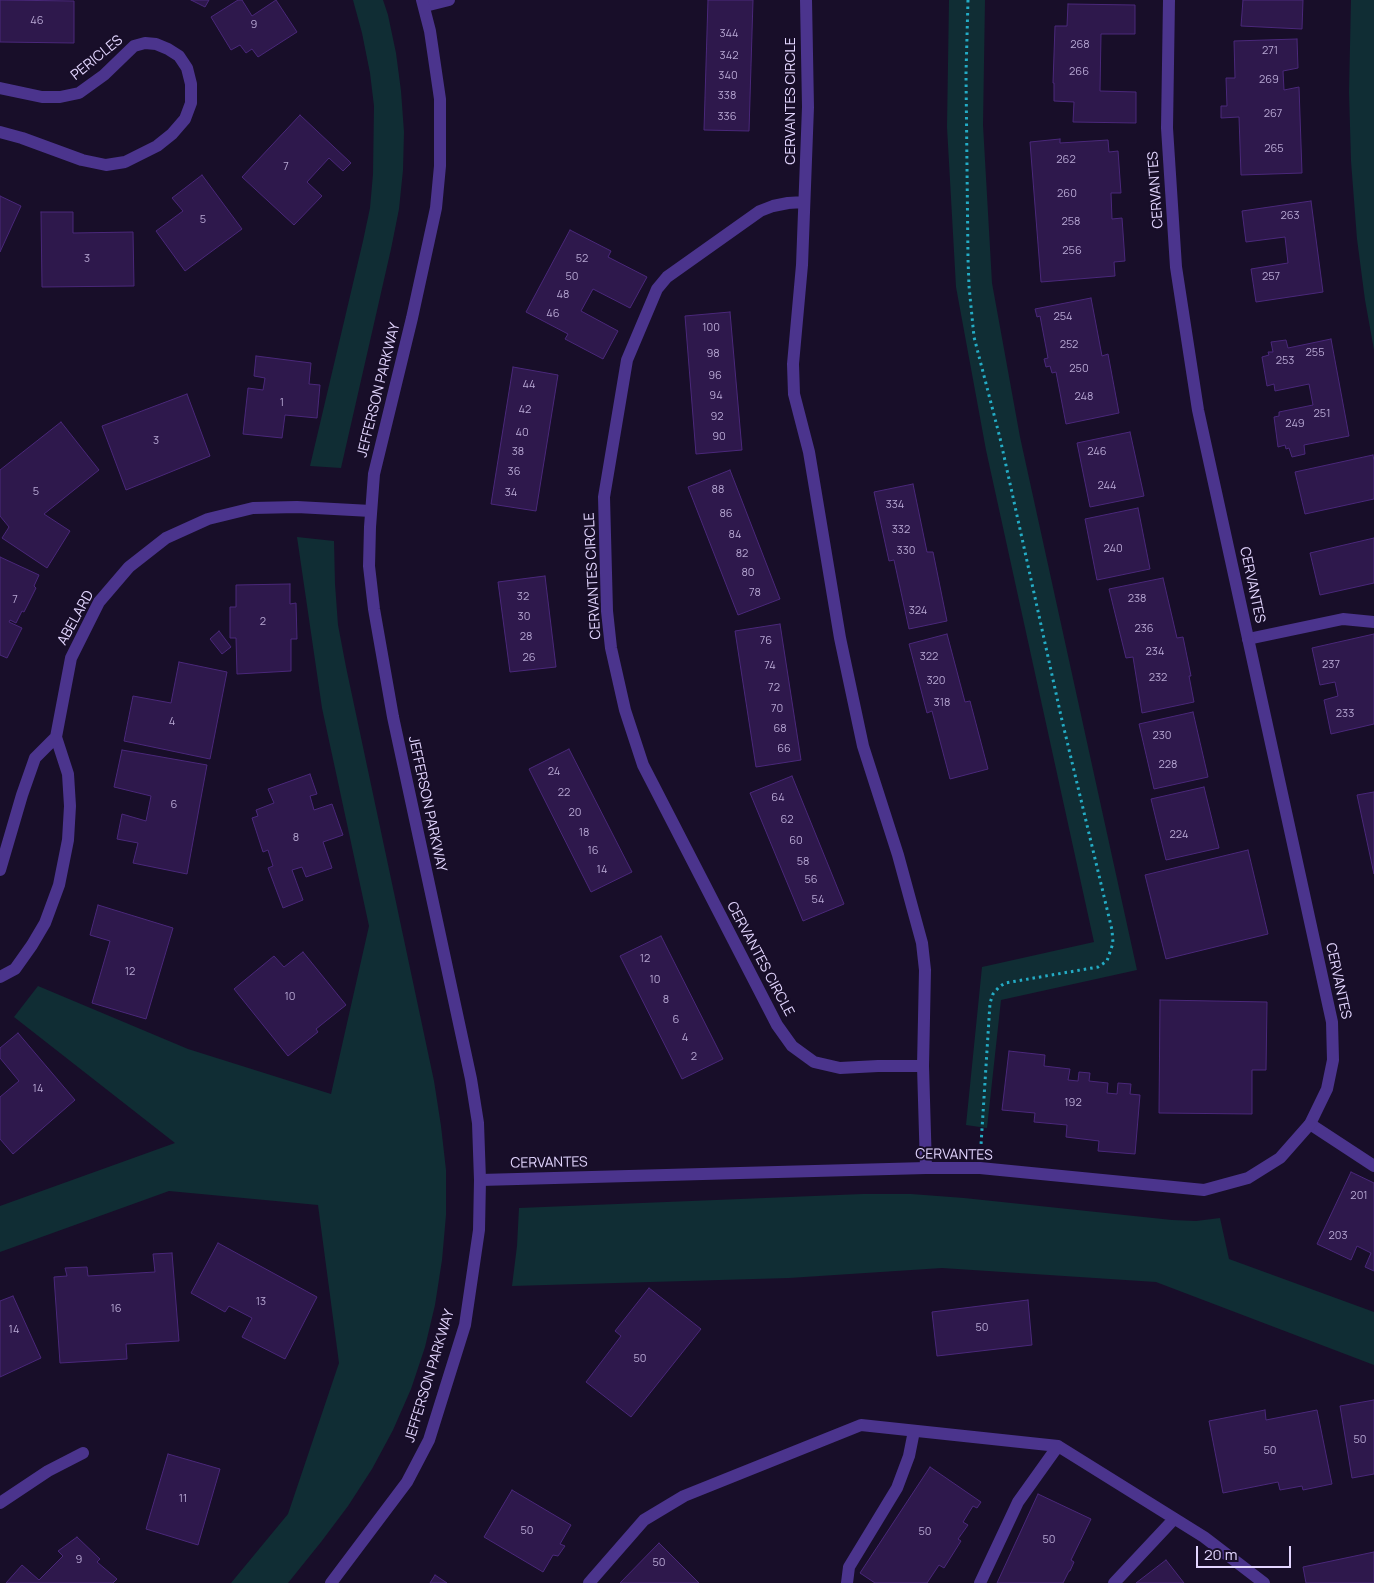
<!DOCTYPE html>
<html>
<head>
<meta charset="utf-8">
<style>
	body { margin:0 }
	#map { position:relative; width:1374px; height:1583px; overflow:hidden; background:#180e29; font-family:Manrope,sans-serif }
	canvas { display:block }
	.scale { position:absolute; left:1196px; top:1546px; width:95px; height:22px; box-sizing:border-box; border:2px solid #e3d6ff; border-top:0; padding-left:6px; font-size:15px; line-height:18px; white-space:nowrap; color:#e3d6ff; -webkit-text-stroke:4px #180e29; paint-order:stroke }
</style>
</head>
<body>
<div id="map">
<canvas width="1374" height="1583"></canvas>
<div class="scale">20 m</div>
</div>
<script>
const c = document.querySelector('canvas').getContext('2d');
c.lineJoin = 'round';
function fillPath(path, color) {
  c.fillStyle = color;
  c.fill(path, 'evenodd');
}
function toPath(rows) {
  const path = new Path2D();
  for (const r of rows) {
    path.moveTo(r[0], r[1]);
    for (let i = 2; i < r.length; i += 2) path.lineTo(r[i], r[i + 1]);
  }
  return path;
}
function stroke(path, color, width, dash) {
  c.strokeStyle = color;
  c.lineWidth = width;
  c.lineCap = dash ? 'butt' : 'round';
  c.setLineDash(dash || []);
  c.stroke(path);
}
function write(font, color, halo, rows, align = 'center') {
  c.font = font + ' Manrope,sans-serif';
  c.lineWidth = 4;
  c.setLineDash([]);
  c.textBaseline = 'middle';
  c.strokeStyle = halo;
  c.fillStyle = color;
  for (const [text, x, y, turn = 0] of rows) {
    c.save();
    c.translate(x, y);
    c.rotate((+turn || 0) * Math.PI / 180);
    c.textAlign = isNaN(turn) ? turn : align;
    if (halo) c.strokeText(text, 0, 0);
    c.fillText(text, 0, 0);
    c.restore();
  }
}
fillPath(toPath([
	[353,0,383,0,388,15,396,53,401,91,404,132,403,170,399,209,391,249,341,468,310,466,363,241,370,208,373,174,374,106,370,73,362,33],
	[949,0,985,0,983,125,992,283,1020,437,1137,970,1001,1000,987,1128,966,1125,982,967,1094,942,986,450,956,287,947,127],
	[1351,0,1374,0,1374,350,1365,300,1357,239,1351,161,1349,92],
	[297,537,334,541,335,584,338,625,346,667,434,1081,441,1126,446,1170,446,1215,442,1260,435,1305,425,1347,411,1389,393,1430,372,1469,348,1506,321,1542,288,1583,231,1583,288,1514,339,1363,318,1205,169,1191,0,1252,0,1206,175,1143,14,1017,38,986,188,1049,331,1094,369,926,322,708],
	[863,1194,911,1194,964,1198,1172,1220,1196,1221,1220,1218,1229,1259,1374,1312,1374,1365,1156,1282,942,1268,789,1278,512,1286,517,1246,519,1208]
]), '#102d34');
const building = toPath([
	[0,0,74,1,74,43,0,42,0,0],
	[191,0,209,0,205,7,191,0],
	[238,0,242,0,252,16,276,0,297,32,258,57,252,49,246,53,240,45,231,50,211,17,238,0],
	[708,0,753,0,749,131,704,130,708,0],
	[1243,0,1303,0,1302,29,1241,26,1243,0],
	[1068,4,1135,5,1135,34,1101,34,1100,91,1136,92,1136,123,1073,122,1074,102,1054,101,1054,83,1053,83,1055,26,1067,26,1068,4],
	[1297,39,1298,68,1283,71,1284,90,1299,87,1302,173,1241,175,1239,117,1221,118,1221,106,1227,106,1226,78,1235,78,1234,41,1297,39],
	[300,115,351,163,343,171,329,158,307,182,322,196,294,225,242,177,300,115],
	[1060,139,1060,143,1108,140,1109,152,1118,151,1121,193,1111,193,1112,219,1122,218,1125,261,1114,262,1115,276,1041,282,1030,142,1060,139],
	[202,175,242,229,185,271,156,231,183,211,172,198,202,175],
	[0,196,21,206,0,252,0,196],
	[1311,201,1323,292,1256,302,1251,269,1288,263,1285,237,1246,242,1242,211,1311,201],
	[41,212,73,212,73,233,133,232,134,286,42,287,41,212],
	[570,230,611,251,608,257,647,277,630,308,593,289,581,311,618,331,603,359,565,339,568,334,526,312,570,230],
	[1091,298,1102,356,1108,354,1119,413,1066,424,1056,372,1052,373,1050,366,1046,367,1044,359,1048,358,1040,316,1037,317,1035,309,1091,298],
	[730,312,742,450,696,454,685,316,730,312],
	[1331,339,1349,436,1304,445,1305,454,1292,457,1289,448,1286,449,1285,445,1278,447,1274,417,1279,416,1279,412,1313,405,1309,384,1275,391,1274,384,1267,386,1262,357,1269,355,1268,352,1273,352,1271,342,1286,340,1288,348,1331,339],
	[256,356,311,363,309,384,320,385,317,418,285,415,282,438,243,434,248,388,263,390,265,378,254,376,256,356],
	[513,367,558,375,536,511,491,504,513,367],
	[187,394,210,456,126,490,102,426,187,394],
	[61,422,99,470,44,514,70,531,47,568,2,538,9,527,0,516,0,470,61,422],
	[1130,432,1144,496,1090,507,1077,443,1130,432],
	[1373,455,1374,461,1374,499,1305,514,1295,472,1373,455],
	[730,470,780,599,738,615,688,487,730,470],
	[913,484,927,552,933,552,947,621,909,629,894,560,889,561,874,492,913,484],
	[1138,508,1150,569,1097,580,1085,519,1138,508],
	[1374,538,1374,583,1320,595,1310,553,1374,538],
	[0,557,39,575,34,586,36,588,24,612,22,611,16,623,10,620,9,622,22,628,7,658,0,655,0,557],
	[545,576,556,667,510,672,498,582,545,576],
	[1163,578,1177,638,1183,637,1191,676,1189,676,1194,702,1142,713,1133,657,1126,658,1109,589,1163,578],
	[290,584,290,604,296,603,297,639,291,639,291,671,237,674,236,638,230,638,230,607,236,607,236,585,290,584],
	[780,624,801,760,756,767,735,631,780,624],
	[219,631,231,647,222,654,210,639,219,631],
	[947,634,965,702,970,701,988,769,950,779,932,711,927,713,909,644,947,634],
	[1374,634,1374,724,1331,734,1324,700,1338,696,1335,682,1320,685,1312,648,1374,634],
	[179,662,227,672,210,759,124,741,133,696,171,703,179,662],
	[1193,712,1208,777,1154,789,1139,724,1193,712],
	[569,749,632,872,591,892,529,769,569,749],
	[122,750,207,765,187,874,133,863,138,843,117,839,122,814,146,821,151,796,114,787,122,750],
	[310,774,317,794,310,796,314,810,332,804,343,835,323,842,332,868,306,877,302,867,292,870,303,900,283,908,268,868,273,866,268,850,263,852,252,818,258,816,256,810,274,803,268,789,310,774],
	[792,776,844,904,803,921,750,793,792,776],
	[1204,787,1219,848,1166,860,1151,799,1204,787],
	[1374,792,1374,874,1357,795,1374,792],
	[1248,850,1268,934,1166,959,1145,875,1248,850],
	[98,905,173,928,146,1019,92,1003,110,941,90,935,98,905],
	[661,936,723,1059,682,1079,620,956,661,936],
	[303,952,346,1005,316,1029,318,1032,288,1056,234,989,274,956,284,967,303,952],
	[1160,1000,1267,1002,1266,1070,1252,1070,1252,1114,1159,1113,1160,1000],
	[18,1033,75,1100,13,1154,0,1139,0,1097,19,1081,0,1058,0,1048,18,1033],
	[1009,1051,1045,1055,1044,1066,1070,1069,1068,1080,1078,1081,1079,1072,1090,1073,1089,1081,1108,1083,1107,1093,1117,1094,1118,1083,1131,1084,1130,1094,1140,1095,1135,1154,1098,1151,1099,1141,1066,1137,1067,1125,1034,1122,1035,1113,1002,1110,1009,1051],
	[1351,1172,1374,1183,1374,1271,1365,1267,1371,1253,1357,1246,1351,1260,1317,1244,1351,1172],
	[218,1243,317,1297,285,1359,242,1337,252,1318,229,1306,225,1312,191,1293,218,1243],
	[172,1253,179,1341,126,1344,127,1359,60,1363,54,1277,67,1276,65,1268,87,1267,88,1276,155,1272,153,1254,172,1253],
	[649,1288,701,1329,631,1417,586,1382,621,1336,615,1331,649,1288],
	[13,1296,41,1358,0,1377,0,1301,13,1296],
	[1028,1300,1032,1345,937,1356,932,1312,1028,1300],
	[1374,1400,1374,1474,1352,1478,1340,1406,1374,1400],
	[1265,1410,1266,1420,1317,1410,1332,1484,1303,1490,1302,1486,1280,1490,1278,1482,1223,1493,1209,1421,1265,1410],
	[168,1454,220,1469,198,1545,146,1529,168,1454],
	[930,1467,981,1502,977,1508,973,1506,963,1522,968,1525,958,1539,961,1541,944,1568,939,1565,927,1583,875,1583,860,1573,930,1467],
	[512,1490,571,1525,560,1544,565,1546,558,1556,553,1555,543,1572,484,1537,512,1490],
	[1038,1494,1091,1519,1071,1560,1074,1562,1070,1571,1069,1571,1063,1583,997,1583,1038,1494],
	[77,1537,100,1559,97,1562,117,1579,113,1583,6,1583,22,1565,39,1580,63,1556,58,1551,77,1537],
	[659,1543,699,1583,620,1583,659,1543],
	[1374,1552,1374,1583,1306,1583,1303,1567,1374,1552],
	[1166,1560,1184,1583,1136,1583,1166,1560],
	[435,1575,447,1583,430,1583,435,1575]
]);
fillPath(building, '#2e184c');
stroke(building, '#4a287a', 1);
stroke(toPath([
	[968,0,966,74,968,259,969,286,974,337,1000,438,1061,716,1112,930,1113,943,1107,961,1098,967,1005,983,999,987,993,994,990,1003,981,1145]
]), '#24acc5', 3, [2.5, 4]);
stroke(toPath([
	[806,0,808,107,802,265,793,364,794,394,809,452,840,638,863,746,898,855,922,943,925,970,923,1066,926,1168],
	[804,202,788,203,773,206,760,211,667,277,657,289,627,360,604,497,607,611,611,648,625,710,643,765,777,1025,792,1046,814,1062,840,1068,878,1066,923,1066],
	[1248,639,1343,619,1374,622],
	[1310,1124,1374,1166],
	[589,1583,644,1520,684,1496,861,1425,1058,1446,1204,1537,1264,1583],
	[847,1583,849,1567,897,1488,909,1456,914,1431],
	[980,1583,1018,1502,1058,1446],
	[1114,1583,1174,1519]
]), '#4b348d', 12);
stroke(toPath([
	[425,6,449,0],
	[0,88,42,97,60,97,79,93,104,75,134,46,145,43,156,44,168,49,179,56,187,68,191,84,191,103,185,119,172,134,157,146,125,162,106,165,82,160,22,138,0,132],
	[0,870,22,795,35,758,56,737],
	[0,977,15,969,32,945,45,923,59,885,68,840,70,806,68,774,56,737,71,658,99,602,129,567,166,538,208,519,253,508,297,507,371,511],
	[480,1180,926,1168,980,1168,1204,1190,1248,1178,1280,1158,1310,1124,1327,1089,1333,1060,1332,1022,1198,410,1176,267,1167,128,1169,0],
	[0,1503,48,1471,83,1453]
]), '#4b348d', 12);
stroke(toPath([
	[331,1583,407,1482,429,1440,465,1325,479,1230,480,1180,478,1123,471,1079,393,717,374,609,369,566,370,527,374,474,412,318,436,208,440,166,440,99,430,31,422,0]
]), '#4b348d', 12);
write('11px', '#b6a6d2', null, [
	["46",37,21],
	["9",254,25],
	["344",729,34],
	["268",1080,45],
	["271",1270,51],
	["342",729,56],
	["266",1079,72],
	["340",728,76],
	["269",1269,80],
	["338",727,96],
	["267",1273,114],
	["336",727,117],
	["265",1274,149],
	["262",1066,160],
	["7",286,167],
	["260",1067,194],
	["263",1290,216],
	["5",203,220],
	["258",1071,222],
	["256",1072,251],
	["3",87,259],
	["52",582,259],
	["50",572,277],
	["257",1271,277],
	["48",563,295],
	["46",553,314],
	["254",1063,317],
	["100",711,328],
	["252",1069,345],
	["255",1315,353],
	["98",713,354],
	["253",1285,361],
	["250",1079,369],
	["96",715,376],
	["44",529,385],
	["94",716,396],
	["248",1084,397],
	["1",282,403],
	["42",525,410],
	["251",1322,414],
	["92",717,417],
	["249",1295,424],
	["40",522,433],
	["90",719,437],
	["3",156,441],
	["38",518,452],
	["246",1097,452],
	["36",514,472],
	["244",1107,486],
	["88",718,490],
	["5",36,492],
	["34",511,493],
	["334",895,505],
	["86",726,514],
	["332",901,530],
	["84",735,535],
	["240",1113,549],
	["330",906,551],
	["82",742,554],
	["80",748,573],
	["78",755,593],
	["32",523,597],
	["238",1137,599],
	["7",15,600],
	["324",918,611],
	["30",524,617],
	["2",263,622],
	["236",1144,629],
	["28",526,637],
	["76",766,641],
	["234",1155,652],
	["322",929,657],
	["26",529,658],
	["237",1331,665],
	["74",770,666],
	["232",1158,678],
	["320",936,681],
	["72",774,688],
	["318",942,703],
	["70",777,709],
	["233",1345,714],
	["4",172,722],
	["68",780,729],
	["230",1162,736],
	["66",784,749],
	["228",1168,765],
	["24",554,772],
	["22",564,793],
	["64",778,798],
	["6",174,805],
	["20",575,813],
	["62",787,820],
	["18",584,833],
	["224",1179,835],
	["8",296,838],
	["60",796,841],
	["16",593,851],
	["58",803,862],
	["14",602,870],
	["56",811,880],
	["54",818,900],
	["12",645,959],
	["12",130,972],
	["10",655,980],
	["10",290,997],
	["8",666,1000],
	["6",676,1020],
	["4",685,1038],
	["2",694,1057],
	["14",38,1089],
	["192",1073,1103],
	["201",1359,1196],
	["203",1338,1236],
	["13",261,1302],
	["16",116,1309],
	["50",982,1328],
	["14",14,1330],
	["50",640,1359],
	["50",1360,1440],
	["50",1270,1451],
	["11",183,1499],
	["50",527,1531],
	["50",925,1532],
	["50",1049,1540],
	["9",79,1560],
	["50",659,1563]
]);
write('14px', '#e3d6ff', '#180e29', [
	["PERICLES",97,58,-39],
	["CERVANTES CIRCLE",791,101,-90],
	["CERVANTES",1156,190,-94],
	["JEFFERSON PARKWAY",379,390,-76],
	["CERVANTES CIRCLE",593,576,-93],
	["CERVANTES",1252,585,78],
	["ABELARD",76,618,-61],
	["JEFFERSON PARKWAY",427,804,78],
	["CERVANTES CIRCLE",760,959,62],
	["CERVANTES",1338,981,78],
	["CERVANTES",954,1155,1],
	["CERVANTES",549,1163,-1],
	["JEFFERSON PARKWAY",430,1376,-73]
]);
</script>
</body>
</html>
